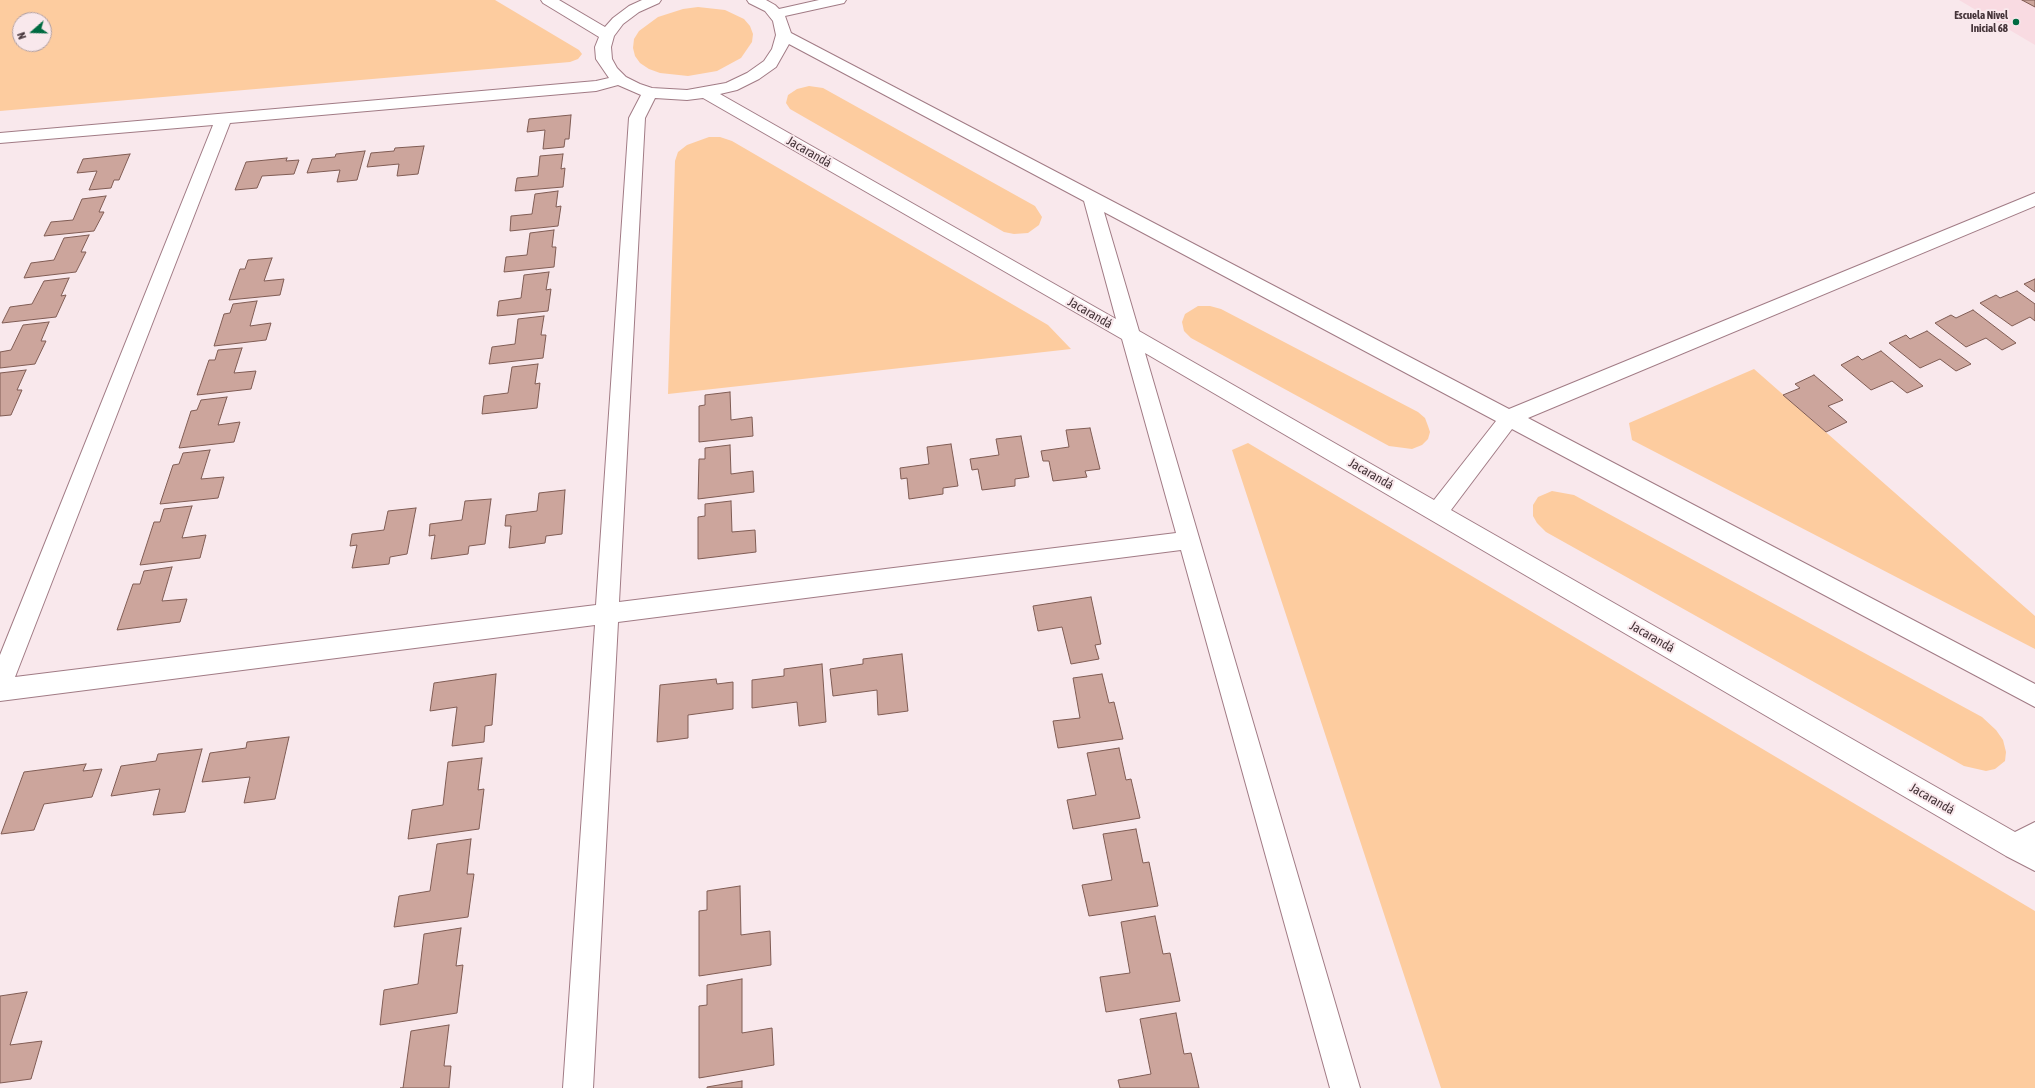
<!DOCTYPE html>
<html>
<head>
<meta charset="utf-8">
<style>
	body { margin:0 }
	#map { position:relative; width:2035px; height:1088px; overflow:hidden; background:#f9e8ec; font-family:"Asap Condensed",sans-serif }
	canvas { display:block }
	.north { position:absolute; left:12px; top:12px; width:40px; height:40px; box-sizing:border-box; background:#f9e8ec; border:1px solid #b1a0a4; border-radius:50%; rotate:250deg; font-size:11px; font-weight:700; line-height:16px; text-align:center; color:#453439 }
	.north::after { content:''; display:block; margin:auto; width:14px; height:18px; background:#006a41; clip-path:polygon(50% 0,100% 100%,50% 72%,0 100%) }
</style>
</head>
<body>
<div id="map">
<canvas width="2035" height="1088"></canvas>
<div class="north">N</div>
</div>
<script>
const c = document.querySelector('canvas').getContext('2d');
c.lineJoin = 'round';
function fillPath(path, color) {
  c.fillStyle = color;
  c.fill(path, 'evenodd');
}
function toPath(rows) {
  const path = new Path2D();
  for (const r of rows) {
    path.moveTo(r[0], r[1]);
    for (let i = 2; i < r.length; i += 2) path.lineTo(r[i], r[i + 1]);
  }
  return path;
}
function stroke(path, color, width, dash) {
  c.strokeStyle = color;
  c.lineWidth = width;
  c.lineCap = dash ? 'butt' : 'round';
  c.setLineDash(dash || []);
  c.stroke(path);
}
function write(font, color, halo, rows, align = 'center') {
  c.font = font + ' "Asap Condensed",sans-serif';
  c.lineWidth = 4;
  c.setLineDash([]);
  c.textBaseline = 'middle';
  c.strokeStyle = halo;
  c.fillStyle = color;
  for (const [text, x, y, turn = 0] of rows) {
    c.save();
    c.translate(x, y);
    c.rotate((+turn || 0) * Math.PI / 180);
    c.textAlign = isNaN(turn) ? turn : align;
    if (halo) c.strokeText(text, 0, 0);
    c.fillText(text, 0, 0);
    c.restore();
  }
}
fillPath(toPath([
	[1959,0,2035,0,2035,45]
]), '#f9dbe2');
fillPath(toPath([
	[0,0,495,0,579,50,582,54,578,59,570,62,0,111],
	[20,20,44,20,44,44,20,44],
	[698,7,725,10,744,19,750,26,753,34,752,42,741,58,717,71,688,76,660,73,649,69,640,63,635,56,633,48,634,39,639,31,658,17,683,9],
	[809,86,823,88,1035,206,1042,217,1039,225,1028,233,1014,234,1004,232,790,109,786,103,788,95,797,89],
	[709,137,720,137,732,141,1048,325,1071,349,668,394,675,161,678,152,687,145],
	[1198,306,1210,306,1221,309,1418,412,1425,418,1428,426,1430,432,1428,439,1422,445,1412,449,1389,446,1191,338,1184,331,1182,322,1185,314],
	[1754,369,2035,616,2035,649,1632,440,1629,423],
	[1248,443,2035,911,2035,1088,1441,1088,1232,450],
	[1552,491,1574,495,1982,717,1996,730,2003,740,2006,752,2005,761,1995,769,1986,771,1964,766,1546,532,1537,523,1533,516,1533,505,1538,497]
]), '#fdcc9f');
const building = toPath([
	[2022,0,2035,0,2035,7,2022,0],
	[571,115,569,139,565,139,564,147,543,149,545,130,527,132,529,119,571,115],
	[424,146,418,174,397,176,399,164,367,167,371,153,394,151,395,148,424,146],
	[365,151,357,180,337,182,340,170,307,173,312,159,335,157,336,154,365,151],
	[130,154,119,180,114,180,111,188,89,190,97,171,77,173,83,159,130,154],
	[563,154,561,169,565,168,563,187,515,191,517,178,538,176,540,156,563,154],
	[287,158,286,161,299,160,294,174,262,176,257,188,235,190,246,162,287,158],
	[558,191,556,207,561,206,558,226,510,231,511,216,532,214,535,194,558,191],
	[106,196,99,212,104,212,94,231,44,236,51,222,73,220,82,199,106,196],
	[554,230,552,247,556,247,554,267,504,272,506,257,527,255,530,233,554,230],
	[89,235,81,252,86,252,76,272,24,278,31,263,54,260,64,238,89,235],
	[272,258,264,281,284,279,280,295,229,300,240,269,245,269,248,260,272,258],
	[549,272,546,290,551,289,548,311,497,316,499,301,521,298,524,275,549,272],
	[69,278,61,296,66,295,56,317,2,323,10,307,32,304,44,281,69,278],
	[2035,279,2035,292,2024,284,2035,279],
	[2017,291,2035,304,2035,321,2030,317,2012,326,1980,303,1996,295,2000,298,2017,291],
	[257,301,250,326,271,323,266,340,214,346,224,314,230,313,233,304,257,301],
	[1973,310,2016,343,2002,350,1986,338,1966,347,1935,323,1951,315,1956,318,1973,310],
	[544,316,541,335,546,335,543,358,489,364,492,347,515,344,518,319,544,316],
	[49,322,41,341,46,341,35,364,0,368,0,352,11,350,23,325,49,322],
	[1927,331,1971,364,1956,371,1940,359,1920,368,1889,343,1906,335,1910,339,1927,331],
	[242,348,234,373,256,371,251,389,197,395,209,360,215,360,218,350,242,348],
	[1881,351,1923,386,1907,393,1892,381,1871,390,1841,365,1858,356,1862,360,1881,351],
	[538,364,535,384,540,383,537,408,482,414,484,396,508,393,512,367,538,364],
	[26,370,17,390,22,390,11,415,0,416,0,373,26,370],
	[1814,375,1843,400,1828,406,1847,422,1826,432,1783,395,1800,388,1795,384,1814,375],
	[730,392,731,420,752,417,753,436,699,442,699,406,705,405,705,395,730,392],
	[227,397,218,425,240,422,234,442,179,448,191,411,197,410,201,400,227,397],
	[1090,428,1100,469,1085,471,1087,477,1053,481,1049,461,1043,461,1041,451,1069,447,1066,430,1090,428],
	[1021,436,1029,477,1015,479,1015,486,982,490,978,469,972,470,970,459,999,455,996,439,1021,436],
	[951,444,958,486,943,488,943,494,909,499,907,478,901,479,900,468,929,464,927,447,951,444],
	[730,445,731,474,753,471,754,492,698,499,699,459,705,459,705,448,730,445],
	[210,450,201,479,224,477,218,498,160,504,173,465,179,464,183,453,210,450],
	[565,490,562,534,546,536,545,543,509,548,511,526,505,526,506,515,537,511,539,493,565,490],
	[491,499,485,544,469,546,468,554,431,559,435,535,429,536,430,524,462,520,465,501,491,499],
	[731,501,732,532,755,530,756,552,698,559,698,517,705,516,705,504,731,501],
	[192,506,182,538,206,535,200,558,140,565,154,522,160,522,164,509,192,506],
	[416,508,407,554,390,557,389,564,352,568,357,545,350,546,352,534,384,530,388,511,416,508],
	[172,567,162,601,187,599,180,622,117,630,133,584,140,584,144,571,172,567],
	[1091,597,1101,644,1095,645,1099,659,1071,664,1062,627,1038,631,1033,606,1091,597],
	[902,654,908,711,878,715,877,690,833,696,830,669,863,664,863,659,902,654],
	[822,664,826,722,799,726,797,702,752,708,752,680,784,676,784,669,822,664],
	[496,674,492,725,485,726,484,742,452,746,457,707,430,711,434,683,496,674],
	[1102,674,1109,703,1114,702,1123,739,1058,748,1053,721,1080,718,1073,678,1102,674],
	[716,679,717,684,733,682,733,709,688,715,688,738,657,742,660,685,716,679],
	[289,737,275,799,244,803,250,777,202,782,210,753,246,748,247,742,289,737],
	[1119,748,1126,780,1131,779,1140,818,1073,829,1067,800,1096,795,1087,753,1119,748],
	[202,749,185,812,153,815,160,789,111,796,121,766,156,761,158,754,202,749],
	[482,758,478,790,484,789,479,829,408,839,412,810,443,805,448,762,482,758],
	[86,764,83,771,102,769,92,797,44,804,34,830,1,834,24,772,86,764],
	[1136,829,1143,863,1149,862,1158,906,1089,916,1082,885,1112,880,1103,834,1136,829],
	[471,839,467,874,474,874,468,917,394,927,399,896,430,891,437,844,471,839],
	[740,886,741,935,770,931,771,965,699,976,699,911,707,910,707,891,740,886],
	[1155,916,1163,954,1170,953,1180,1001,1106,1012,1100,977,1130,973,1121,922,1155,916],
	[461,928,456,966,463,965,457,1013,380,1025,384,990,418,984,424,934,461,928],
	[742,979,742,1033,772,1028,774,1065,699,1078,699,1006,707,1005,707,985,742,979],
	[27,992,10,1045,42,1041,31,1079,0,1083,0,996,27,992],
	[1176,1013,1184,1054,1191,1053,1199,1088,1120,1088,1118,1080,1151,1074,1140,1019,1176,1013],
	[449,1025,444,1066,451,1066,449,1088,400,1088,403,1088,411,1031,449,1025],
	[742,1081,742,1088,707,1088,707,1087,742,1081]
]);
fillPath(building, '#cca59c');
stroke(building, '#805c54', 1);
const minor = toPath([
	[541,0,559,0,605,27,613,18,629,6,642,0,661,0,659,3,639,12,623,24,614,36,611,47,612,59,617,68,626,77,640,84,652,88,687,90,726,83,747,73,764,61,772,49,776,35,773,21,765,11,749,3,747,0,766,0,775,5,779,9,819,0,846,0,844,3,785,16,791,33,1509,409,2035,193,2035,206,1528,418,2035,684,2035,707,1512,429,1451,510,2015,832,2035,822,2035,871,2006,856,1145,353,1360,1088,1330,1088,1181,550,618,622,593,1088,563,1088,595,625,0,701,0,655,213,125,0,143,0,133,596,81,609,78,596,59,595,47,599,37,543,3,541,0],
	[789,44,1084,201,1116,319,720,94,737,90,759,79,776,67,789,44],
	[618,85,641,95,629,118,596,605,15,677,230,123,596,91,618,85],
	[655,98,687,100,703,98,1122,339,1176,533,619,602,645,118,655,98],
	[1104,212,1496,421,1434,500,1139,331,1104,212]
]);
stroke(minor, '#a17b85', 2);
fillPath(minor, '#fff');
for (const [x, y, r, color] of [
	[2016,22,4,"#006a41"]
]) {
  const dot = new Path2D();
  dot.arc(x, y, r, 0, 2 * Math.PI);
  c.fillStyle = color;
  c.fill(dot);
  stroke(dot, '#f9e8ec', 1.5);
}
write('bold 11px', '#453439', '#f9e8ec', [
	["Escuela Nivel",2008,16],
	["Inicial 68",2008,29]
], 'right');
write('13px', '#453439', '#f9e8ec', [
	["Jacarandá",809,152,30],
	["Jacarandá",1090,313,30],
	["Jacarandá",1371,474,30],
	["Jacarandá",1652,637,30],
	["Jacarandá",1932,799,30]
]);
</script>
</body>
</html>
